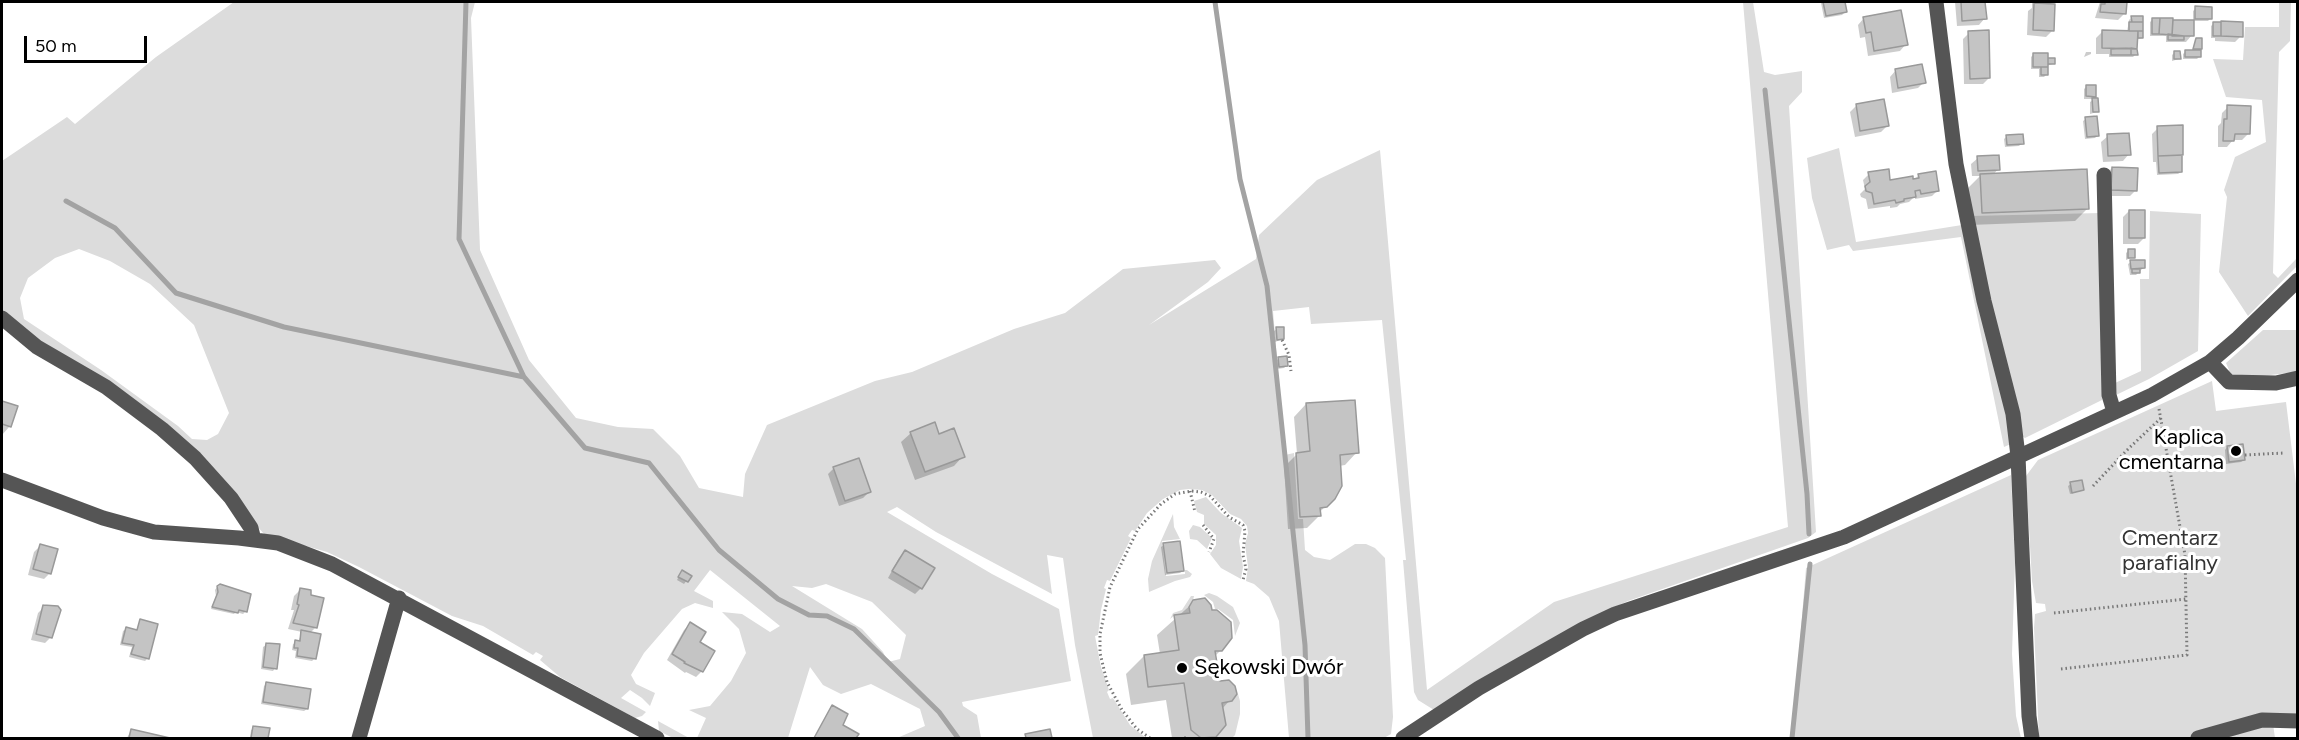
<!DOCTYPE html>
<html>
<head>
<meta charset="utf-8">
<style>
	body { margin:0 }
	#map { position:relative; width:2299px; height:740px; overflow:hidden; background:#fff; font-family:Figtree,sans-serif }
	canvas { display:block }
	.frame { position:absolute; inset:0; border:3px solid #000; pointer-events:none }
	.scale { position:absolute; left:24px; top:36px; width:123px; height:27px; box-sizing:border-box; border:3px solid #000; border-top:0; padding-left:8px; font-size:18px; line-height:21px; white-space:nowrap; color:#000; -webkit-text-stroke:4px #fff; paint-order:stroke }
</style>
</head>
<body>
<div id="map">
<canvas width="2299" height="740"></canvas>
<div class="frame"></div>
<div class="scale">50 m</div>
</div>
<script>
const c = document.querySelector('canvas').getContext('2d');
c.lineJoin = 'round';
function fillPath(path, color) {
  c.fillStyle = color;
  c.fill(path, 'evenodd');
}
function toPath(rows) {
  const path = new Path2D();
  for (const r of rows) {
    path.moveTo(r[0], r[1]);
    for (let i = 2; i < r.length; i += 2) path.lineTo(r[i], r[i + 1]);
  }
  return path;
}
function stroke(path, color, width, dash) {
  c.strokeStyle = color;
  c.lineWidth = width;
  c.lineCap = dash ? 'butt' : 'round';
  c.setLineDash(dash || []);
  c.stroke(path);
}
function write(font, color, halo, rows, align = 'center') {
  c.font = font + ' Figtree,sans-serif';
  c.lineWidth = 6;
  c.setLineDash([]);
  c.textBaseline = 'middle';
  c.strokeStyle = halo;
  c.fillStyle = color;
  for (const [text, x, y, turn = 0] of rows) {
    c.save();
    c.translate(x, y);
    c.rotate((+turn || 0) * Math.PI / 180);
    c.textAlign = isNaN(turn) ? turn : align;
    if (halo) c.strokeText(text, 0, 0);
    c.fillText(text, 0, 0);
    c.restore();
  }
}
fillPath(toPath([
	[234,2,475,2,471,18,480,250,529,360,576,418,618,427,653,429,680,456,699,488,743,497,745,474,767,425,875,381,912,372,1014,329,1065,313,1123,269,1215,260,1221,268,1208,282,1149,325,1256,259,1259,235,1317,180,1380,150,1427,690,1554,602,1788,527,1743,2,1753,2,1764,72,1775,75,1802,71,1802,92,1789,106,1816,532,1808,538,1628,601,1581,623,1434,710,1418,700,1414,692,1403,560,1406,560,1382,320,1311,324,1309,307,1273,311,1285,455,1294,453,1298,519,1303,519,1305,550,1314,557,1330,560,1355,544,1366,544,1375,548,1385,558,1393,717,1391,734,1384,738,1289,738,1279,621,1269,597,1254,584,1246,581,1248,567,1245,544,1248,533,1247,526,1241,519,1230,514,1212,495,1202,490,1189,489,1180,490,1163,499,1147,513,1135,531,1132,530,1128,536,1131,538,1110,581,1107,580,1104,588,1106,589,1101,610,1098,635,1095,636,1101,667,1109,690,1107,692,1110,699,1113,698,1130,725,1146,738,1093,738,1075,645,1063,558,1047,555,1052,594,936,532,897,507,887,512,992,574,1059,609,1071,681,962,702,963,706,977,715,981,738,897,738,925,726,920,709,871,684,841,694,823,685,810,667,788,738,697,738,706,718,689,710,710,706,731,681,746,653,739,629,722,612,742,614,770,632,780,626,710,570,694,591,713,601,713,608,695,603,682,609,644,653,631,675,636,684,655,693,650,706,642,698,630,690,621,698,646,712,642,716,635,718,560,677,540,660,543,656,536,652,533,655,483,626,452,616,359,567,327,552,264,534,182,441,50,349,2,313,2,161,67,117,75,124,156,57],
	[79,249,110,261,150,284,194,325,229,413,218,434,207,440,192,439,178,426,101,370,24,319,20,298,28,278,55,258],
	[826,584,872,602,906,635,900,659,888,662,883,652,862,629,792,586,812,588],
	[2279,2,2291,2,2290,41,2279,52,2273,273,2278,278,2297,258,2297,266,2248,316,2219,272,2227,197,2224,190,2235,157,2266,142,2262,100,2226,97,2213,59,2243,60,2245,27,2279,27],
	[1839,148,1856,242,1962,225,2013,443,2004,447,1961,237,1853,251,1849,245,1827,250,1812,198,1807,158],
	[2150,211,2201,214,2198,351,2149,379,2116,395,2115,383,2141,371,2140,279,2149,279],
	[2101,213,2102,400,2025,438,2022,436,1970,216],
	[2263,330,2297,330,2297,372,2244,378,2225,373,2229,370,2226,363],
	[2212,381,2216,411,2286,402,2298,500,2297,719,2204,732,2190,738,2039,738,2034,628,2035,614,2046,611,2045,604,2036,603,2032,581,2026,476,2038,460],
	[2011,475,2015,563,2012,654,2016,716,2021,738,1792,738,1806,568],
	[1206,497,1221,513,1242,528,1239,541,1243,567,1241,579,1221,568,1210,554,1216,545,1216,535,1204,524,1204,515,1197,512,1194,501],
	[1173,514,1174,527,1180,539,1162,541,1166,576,1185,574,1185,570,1187,570,1192,574,1190,577,1175,581,1149,592,1148,579,1152,561],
	[1193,525,1200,527,1212,538,1207,549,1197,540,1190,539,1189,531],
	[1209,593,1217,596,1233,607,1240,623,1235,636,1233,620,1218,609,1215,609,1213,602,1204,595],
	[1191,596,1194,596,1190,613,1175,615,1170,619,1173,613,1182,610],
	[1237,694,1238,694,1240,701,1240,714,1235,735,1232,738,1203,738,1216,737,1226,725,1222,703,1232,701],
	[658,721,689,738,673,738,659,731],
	[2273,724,2275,738,2207,738]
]), '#dcdcdc');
fillPath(toPath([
	[1823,2,1843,2,1845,12,1842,15,1824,18,1821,3],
	[1955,2,1984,2,1985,18,1979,25,1957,26],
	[2032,2,2045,2,2043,5,2053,30,2046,37,2027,35,2028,11,2032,8],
	[2100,2,2126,2,2125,13,2118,20,2095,18],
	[2196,8,2210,19,2208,21,2193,21,2193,11],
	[2132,17,2142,38,2136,40,2136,54,2133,57,2109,57,2109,54,2096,54,2096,38,2102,32,2127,32,2129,20],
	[1864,18,1906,44,1900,51,1868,56,1865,37,1860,38,1858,25],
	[2153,19,2193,22,2192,35,2186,42,2166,42,2166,36,2150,36,2150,22],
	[2214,23,2241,36,2235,42,2215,41,2215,38,2211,38,2211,26],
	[1969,33,1989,78,1983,84,1964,84,1963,39],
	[2196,40,2201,40,2200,56,2197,59,2183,59,2183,54,2186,51,2192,51],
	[2086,52,2091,52,2091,54,2084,57],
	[2174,53,2179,59,2172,61,2172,55],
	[2033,55,2053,64,2046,66,2046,75,2044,77,2039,77,2039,69,2031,69,2031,57],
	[1896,70,1924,82,1918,88,1892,93,1890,77],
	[2087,86,2095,96,2092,99,2084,99,2084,89],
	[2093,100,2097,112,2090,114,2090,102],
	[1856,106,1887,126,1881,132,1855,137,1850,112],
	[2228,107,2248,134,2242,140,2233,140,2227,147,2218,147,2218,126,2221,123,2222,113],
	[2086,119,2098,135,2095,138,2085,139,2083,121],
	[2158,128,2181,172,2178,174,2157,175,2156,162,2153,162,2152,134],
	[2007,136,2022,143,2019,146,2005,147,2004,139],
	[2108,136,2129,154,2123,161,2103,162,2101,142],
	[1978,158,1998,169,1993,175,2088,208,2075,221,1970,225,1968,188,1980,176,1972,176,1971,164],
	[2112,168,2136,190,2130,196,2105,196,2106,174],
	[1869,174,1889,181,1914,180,1919,175,1938,190,1932,196,1915,199,1915,196,1909,202,1900,204,1897,207,1890,208,1890,206,1868,209,1866,199,1861,197,1860,194,1865,189,1863,180],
	[2129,211,2144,238,2138,244,2123,244,2123,217],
	[2129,250,2133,257,2126,260,2126,253],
	[2131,262,2143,268,2136,275,2130,275,2128,264],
	[1277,329,1283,339,1275,342,1274,331],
	[1279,358,1286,366,1284,368,1277,369,1276,361],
	[2,403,16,407,10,426,2,435],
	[1306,404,1357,452,1345,465,1339,466,1333,498,1319,513,1319,516,1307,528,1288,529,1284,467,1297,454,1294,417],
	[911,433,963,456,954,466,915,480,901,442],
	[2227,447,2244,460,2241,462,2226,464,2225,450],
	[834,468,869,492,863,498,839,506,828,474],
	[2071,484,2082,490,2070,494,2068,486],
	[1164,545,1183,570,1180,573,1165,575,1161,547],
	[40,546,50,573,44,579,28,575,34,552],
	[905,552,921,588,915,594,888,578,899,558],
	[680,574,690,576,684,584,677,580],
	[217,587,246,611,243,614,236,612,234,614,211,609,216,596,215,590],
	[300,590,316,627,310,633,315,658,312,661,295,658,296,651,292,650,293,644,298,642,302,632,288,629,294,610,291,610,294,596],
	[1194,602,1221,650,1215,656,1218,683,1230,700,1222,709,1213,738,1172,738,1166,700,1131,705,1126,674,1144,656,1160,654,1157,635],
	[44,607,51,637,45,643,31,640,38,613],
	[140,621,148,658,145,661,129,657,132,647,120,645,123,631,126,629,136,631],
	[690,624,698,643,702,671,696,677,686,672,685,673,667,660,684,630],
	[266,645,275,668,273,671,261,669,263,647],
	[267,683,307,709,304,711,261,704,264,686],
	[832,707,841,726,857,734,855,738,814,738],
	[254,728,268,729,267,738,250,738,251,730],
	[131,730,164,738,127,738]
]), '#0003');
stroke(toPath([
	[466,2,459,239,524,377],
	[1215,2,1240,179,1267,286,1305,645,1308,738],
	[1765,90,1807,494,1809,534],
	[66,201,115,228,176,293,284,327,524,377,585,448,649,463,719,550,778,599,809,615,827,616,854,629,939,712,958,738],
	[1792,738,1810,564]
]), '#a3a3a3', 5);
const building = toPath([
	[1823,2,1845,2,1847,12,1826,16,1823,2],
	[1961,2,1985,2,1987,19,1962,21,1961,2],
	[2105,2,2127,2,2126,14,2100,12,2101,4,2105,4,2105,2],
	[2034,3,2055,4,2054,31,2033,30,2034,3],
	[2195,6,2212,7,2212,19,2195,19,2195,6],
	[1901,10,1908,45,1874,51,1871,32,1866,33,1863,17,1901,10],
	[2131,16,2143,16,2143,22,2132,22,2131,16],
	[2152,18,2160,18,2159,34,2152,34,2152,18],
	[2160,18,2173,18,2172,35,2159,34,2160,18],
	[2173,20,2194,20,2194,36,2172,36,2173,20],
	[2221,21,2243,22,2243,37,2221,36,2221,21],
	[2129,22,2143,22,2143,31,2129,31,2129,22],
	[2213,22,2221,22,2221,36,2213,36,2213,22],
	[1989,30,1990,78,1970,79,1968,31,1989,30],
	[2102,30,2138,31,2137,49,2102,48,2102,30],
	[2138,31,2143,31,2143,38,2138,38,2138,31],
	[2168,34,2184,36,2184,40,2168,40,2168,34],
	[2196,38,2202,38,2202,49,2193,49,2196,38],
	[2131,48,2137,49,2138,55,2131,55,2131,48],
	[2131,48,2131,55,2111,55,2111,49,2131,48],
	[2185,50,2201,50,2201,57,2185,57,2185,50],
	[2174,51,2180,51,2181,59,2174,59,2174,51],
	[2033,53,2048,53,2048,67,2033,67,2033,53],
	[2048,58,2055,58,2055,64,2048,64,2048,58],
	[1922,64,1926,83,1898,88,1895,69,1922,64],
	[2041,67,2048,67,2048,75,2041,75,2041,67],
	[2086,85,2096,85,2096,97,2086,96,2086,85],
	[2092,98,2098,98,2099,112,2093,112,2092,98],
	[1884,99,1889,126,1860,131,1856,104,1884,99],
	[2227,105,2251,106,2250,134,2235,134,2234,141,2223,141,2224,119,2227,119,2227,105],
	[2097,116,2099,136,2087,137,2085,117,2097,116],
	[2183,125,2183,155,2158,156,2157,126,2183,125],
	[2129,133,2131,155,2108,156,2107,134,2129,133],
	[2023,134,2024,144,2007,145,2006,135,2023,134],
	[1999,155,2000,170,1978,171,1977,156,1999,155],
	[2182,155,2182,172,2159,173,2158,156,2182,155],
	[2112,167,2138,168,2137,191,2111,190,2112,167],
	[1889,169,1890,180,1913,176,1913,179,1919,178,1918,174,1936,171,1939,191,1921,194,1920,190,1915,191,1916,197,1904,199,1904,201,1896,203,1895,200,1874,204,1872,193,1866,191,1865,186,1870,182,1868,172,1889,169],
	[2087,169,2089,209,1982,213,1980,174,2087,169],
	[2129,210,2145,210,2145,238,2129,238,2129,210],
	[2128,249,2135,249,2135,258,2128,258,2128,249],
	[2130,260,2145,260,2145,268,2131,269,2130,260],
	[2132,269,2140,269,2140,273,2132,273,2132,269],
	[1276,327,1284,327,1284,339,1277,340,1276,327],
	[1287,356,1288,366,1279,367,1278,357,1287,356],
	[1355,400,1359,453,1340,455,1342,486,1335,499,1327,507,1320,508,1321,516,1300,517,1296,453,1310,451,1306,403,1355,400],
	[2,401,18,406,11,427,2,424,2,401],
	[935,422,939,434,954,428,965,457,925,472,910,432,935,422],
	[2243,444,2245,460,2229,462,2227,446,2243,444],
	[859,458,871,492,845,501,833,467,859,458],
	[2082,480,2084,490,2072,493,2070,482,2082,480],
	[1180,541,1184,571,1167,573,1163,543,1180,541],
	[40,544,58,549,51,574,33,569,40,544],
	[905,550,935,568,922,589,892,571,905,550],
	[682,570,692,576,688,582,678,577,682,570],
	[220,584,251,594,247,612,239,610,238,613,212,607,218,592,217,586,220,584],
	[300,588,311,590,311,595,324,598,317,628,293,623,299,605,297,604,300,588],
	[1205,598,1211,605,1212,610,1217,610,1231,622,1232,638,1222,651,1215,651,1220,681,1229,680,1235,686,1237,694,1232,701,1222,703,1226,725,1216,737,1201,738,1191,730,1184,683,1148,687,1144,655,1179,650,1174,615,1190,613,1189,607,1193,600,1205,598],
	[43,605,58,606,61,610,52,638,36,634,43,605],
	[140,619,158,624,149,659,131,654,134,645,122,643,126,627,137,630,140,619],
	[690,622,706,632,700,642,715,651,703,672,684,663,685,662,672,654,690,622],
	[301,630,321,634,316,659,297,656,298,648,294,648,295,640,300,641,301,630],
	[266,643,280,644,277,669,263,667,266,643],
	[266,682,311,689,308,709,263,702,266,682],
	[832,705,848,714,843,725,859,734,856,738,814,738,832,705],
	[253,726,270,728,268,738,251,738,253,726],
	[131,729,170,738,129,738,131,729],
	[1050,729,1052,738,1026,738,1025,734,1050,729]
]);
fillPath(building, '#c4c4c4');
stroke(building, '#999', 1.5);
stroke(toPath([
	[1282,340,1289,355,1291,371],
	[2245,455,2284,453],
	[2093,486,2126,451,2161,418],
	[1190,491,1195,512],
	[1203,525,1214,539,1209,552],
	[2159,571,2185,563],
	[2054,613,2186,599],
	[2061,669,2187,655,2185,555,2159,409],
	[1150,738,1137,729,1122,710,1107,682,1100,653,1100,634,1110,587,1138,529,1161,504,1175,494,1192,491,1201,492,1210,496,1229,517,1243,525,1245,531,1243,555,1246,569,1243,580],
	[1185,738,1187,736]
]), '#777', 3, [1.5, 3]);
stroke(toPath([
	[1936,2,1956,164,1984,301,2013,414,2018,456,2029,716,2032,738],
	[2104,175,2109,395,2114,412],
	[2,318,37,347,106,387,162,429,195,458,231,498,251,528,254,540],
	[2210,362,2229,382,2276,383,2298,378],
	[2,480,103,518,154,532,239,538,278,543,332,564,657,738],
	[359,738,399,598],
	[1403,738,1479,688,1583,629,1615,614,1844,537,2152,395,2210,362,2238,338,2298,280],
	[2198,738,2262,720,2298,721]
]), '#555', 15);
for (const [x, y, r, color] of [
	[2236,451,6,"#000"],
	[1182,668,6,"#000"]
]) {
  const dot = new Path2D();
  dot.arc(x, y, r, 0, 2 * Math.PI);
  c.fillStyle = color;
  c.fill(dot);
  stroke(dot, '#fff', 2);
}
write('22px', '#000', '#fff', [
	["Kaplica",2224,438],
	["cmentarna",2224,463],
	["Sękowski Dwór",1194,668,"left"]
], 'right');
write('22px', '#333', '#fff', [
	["Cmentarz",2170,539],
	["parafialny",2170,564]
]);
</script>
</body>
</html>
